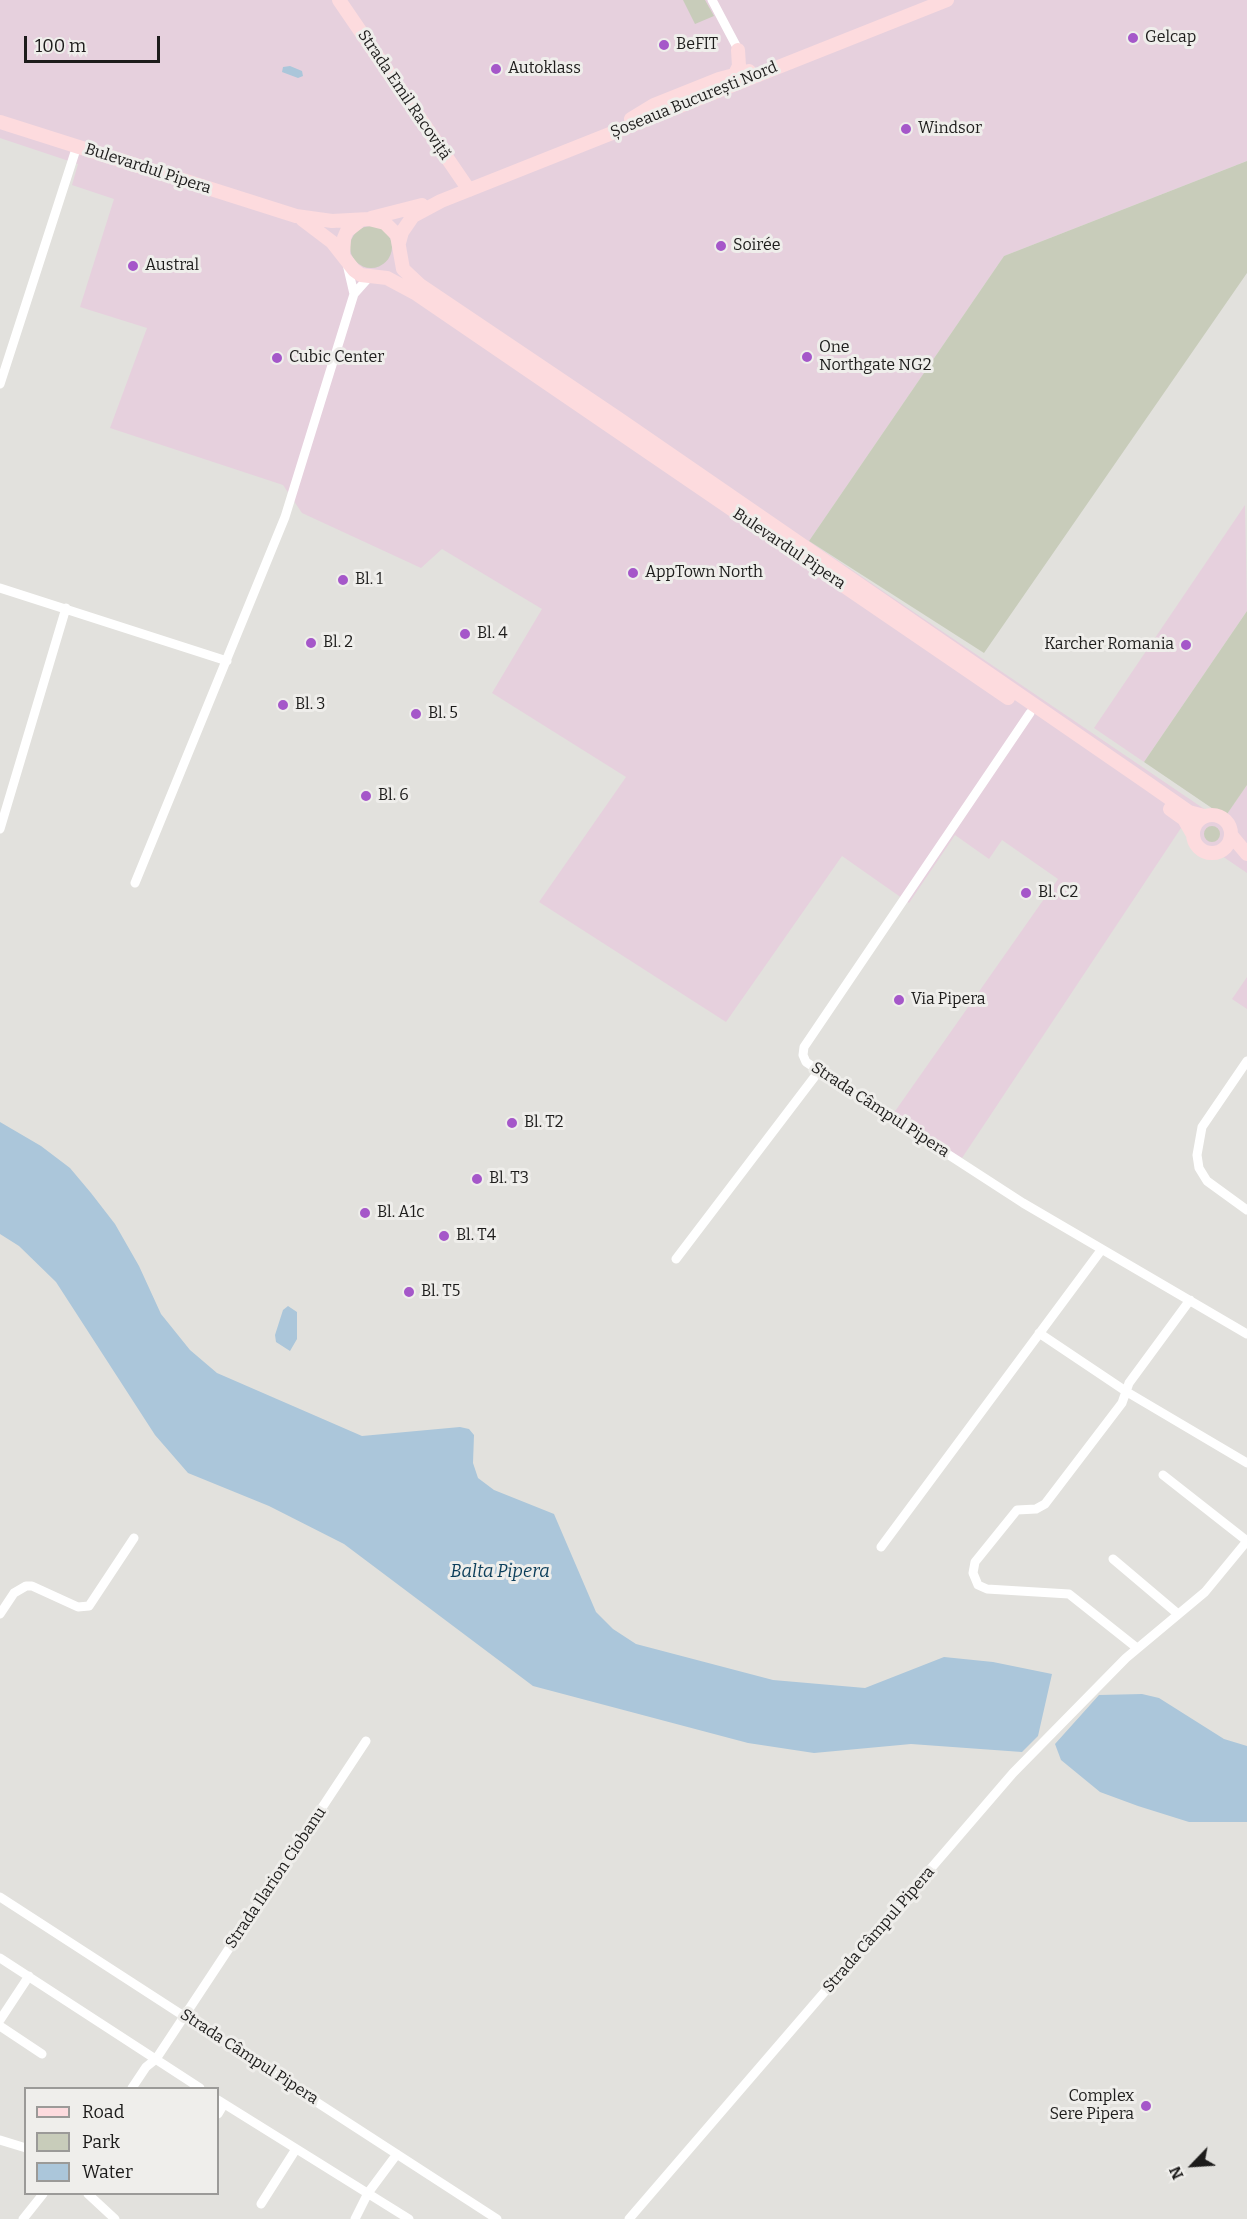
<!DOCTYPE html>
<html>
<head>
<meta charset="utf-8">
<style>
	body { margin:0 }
	#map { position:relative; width:1247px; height:2219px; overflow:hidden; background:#e2e1dd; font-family:Bitter,serif }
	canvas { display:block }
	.legend { position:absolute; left:24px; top:2087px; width:195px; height:108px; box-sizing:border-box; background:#efeeeb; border:2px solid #9b9a98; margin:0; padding:8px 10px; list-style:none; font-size:18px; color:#1d1c1b }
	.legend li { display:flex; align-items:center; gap:12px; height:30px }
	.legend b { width:30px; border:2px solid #9b9a98 }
	.north { position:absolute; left:1163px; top:2135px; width:60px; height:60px; -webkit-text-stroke:4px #efeeeb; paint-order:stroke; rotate:245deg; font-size:16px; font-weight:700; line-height:24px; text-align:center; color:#1d1c1b }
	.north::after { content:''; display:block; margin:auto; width:21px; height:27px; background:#1d1c1b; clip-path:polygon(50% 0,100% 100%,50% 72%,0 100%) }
	.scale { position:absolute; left:24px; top:36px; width:136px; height:27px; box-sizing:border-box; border:3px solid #1d1c1b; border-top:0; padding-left:8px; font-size:18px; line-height:21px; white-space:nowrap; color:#1d1c1b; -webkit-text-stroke:4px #efeeeb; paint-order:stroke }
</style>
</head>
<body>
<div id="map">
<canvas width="1247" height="2219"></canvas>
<ul class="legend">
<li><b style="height:8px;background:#fddbde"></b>Road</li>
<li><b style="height:16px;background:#c8ccba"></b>Park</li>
<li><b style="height:16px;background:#abc6da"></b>Water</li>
</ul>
<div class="north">N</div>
<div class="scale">100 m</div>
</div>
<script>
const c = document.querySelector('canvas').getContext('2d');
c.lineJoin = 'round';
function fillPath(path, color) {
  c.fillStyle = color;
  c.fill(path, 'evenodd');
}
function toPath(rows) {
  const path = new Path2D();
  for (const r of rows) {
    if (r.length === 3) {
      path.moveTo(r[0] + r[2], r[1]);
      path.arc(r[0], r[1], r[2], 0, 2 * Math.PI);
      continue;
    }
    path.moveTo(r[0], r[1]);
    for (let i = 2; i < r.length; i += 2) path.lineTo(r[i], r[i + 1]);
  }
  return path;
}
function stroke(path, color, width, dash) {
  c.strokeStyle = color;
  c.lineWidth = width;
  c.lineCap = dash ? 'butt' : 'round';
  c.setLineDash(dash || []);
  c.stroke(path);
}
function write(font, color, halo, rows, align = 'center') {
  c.font = font + ' Bitter,serif';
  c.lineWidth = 6;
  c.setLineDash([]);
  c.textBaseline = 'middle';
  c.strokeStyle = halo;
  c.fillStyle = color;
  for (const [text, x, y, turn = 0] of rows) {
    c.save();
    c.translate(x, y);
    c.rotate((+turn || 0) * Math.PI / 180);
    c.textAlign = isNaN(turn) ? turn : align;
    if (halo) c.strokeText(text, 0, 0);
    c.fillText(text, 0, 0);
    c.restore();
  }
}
fillPath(toPath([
	[0,0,1247,0,1247,161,1004,256,809,541,1222,821,1247,785,1247,873,1181,828,962,1158,891,1117,1058,879,1002,840,989,859,955,835,909,903,842,856,726,1022,539,902,626,777,492,693,542,609,442,549,421,568,302,513,283,485,110,428,147,328,80,307,114,199,72,185,78,164,0,138],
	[1245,505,1247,611,1144,762,1094,728],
	[1247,977,1247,1009,1232,999]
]), '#e6d0dd');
fillPath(toPath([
	[683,0,705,0,714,16,695,24],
	[1247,161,1247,273,984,653,809,541,1004,256],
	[371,247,21],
	[1247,611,1247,785,1225,817,1144,762],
	[1212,834,8]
]), '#c8ccba');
fillPath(toPath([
	[290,66,302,71,303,76,298,78,282,72,283,67],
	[0,1122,41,1146,70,1168,91,1193,115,1224,139,1266,161,1314,190,1350,217,1373,362,1436,460,1427,469,1429,474,1435,473,1463,478,1478,494,1490,554,1514,596,1612,613,1629,636,1644,773,1680,865,1688,944,1657,993,1662,1052,1674,1038,1736,1022,1752,911,1744,814,1753,748,1743,533,1686,344,1544,269,1506,188,1473,155,1435,56,1282,19,1246,0,1234],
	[288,1306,297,1312,297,1339,290,1351,276,1342,275,1335,283,1310],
	[1142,1694,1159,1698,1224,1739,1247,1746,1247,1822,1189,1822,1138,1806,1100,1792,1061,1760,1055,1744,1099,1695]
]), '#abc6da');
stroke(toPath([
	[712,0,740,53],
	[347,264,354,294],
	[0,384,77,146],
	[0,588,227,661],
	[1030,713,804,1047,803,1055,806,1062,824,1074,1023,1203,1247,1334],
	[0,829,66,608],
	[135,883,285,517,354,294,370,276],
	[1247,1061,1202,1127,1197,1155,1199,1168,1207,1181,1247,1210],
	[676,1259,819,1071],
	[1039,1333,1127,1392,1247,1463],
	[1163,1475,1247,1541],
	[881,1547,1102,1249],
	[1113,1559,1178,1614],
	[0,1614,14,1593,26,1586,32,1586,78,1607,89,1606,134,1538],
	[1137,1648,1069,1594,987,1589,978,1585,973,1573,975,1562,1017,1510,1036,1509,1045,1504,1122,1403,1129,1383,1190,1300],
	[0,1897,497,2219],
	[0,1958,200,2088],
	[0,2020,29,1976],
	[0,2026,42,2054],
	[132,2088,146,2067,156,2059,366,1741],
	[218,2100,409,2219],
	[218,2114,224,2104],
	[0,2140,26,2148],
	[88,2194,115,2219],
	[261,2204,296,2149],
	[23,2219,43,2194],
	[355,2219,368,2193,397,2154],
	[629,2219,1013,1773,1126,1658,1205,1592,1247,1541]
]), '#fff', 9);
stroke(toPath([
	[339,0,469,190],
	[732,80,739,66,738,50],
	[631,119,654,105,719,79,749,71],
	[0,122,296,216,332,221,369,219,385,223,397,235,403,269,420,285,619,419,1146,782,1189,812,1204,816],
	[371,218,422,205],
	[303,220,332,242,354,270,361,275,387,278,415,293,1008,698],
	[399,243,402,232,413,216,441,201,947,0],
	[343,255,344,238,347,231,361,220],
	[1170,809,1184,819,1192,833],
	[1212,834,19],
	[1231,835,1247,854]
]), '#fddbde', 14);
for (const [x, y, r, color] of [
	[1133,38,6,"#a557c9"],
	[664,45,6,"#a557c9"],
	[496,69,6,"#a557c9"],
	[906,129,6,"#a557c9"],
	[721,246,6,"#a557c9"],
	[133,266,6,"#a557c9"],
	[807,357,6,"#a557c9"],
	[277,358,6,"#a557c9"],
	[633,573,6,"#a557c9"],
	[343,580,6,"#a557c9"],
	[465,634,6,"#a557c9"],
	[311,643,6,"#a557c9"],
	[1186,645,6,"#a557c9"],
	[283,705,6,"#a557c9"],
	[416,714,6,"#a557c9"],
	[366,796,6,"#a557c9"],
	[1026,893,6,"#a557c9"],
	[899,1000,6,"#a557c9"],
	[512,1123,6,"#a557c9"],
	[477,1179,6,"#a557c9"],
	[365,1213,6,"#a557c9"],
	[444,1236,6,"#a557c9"],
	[409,1292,6,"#a557c9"],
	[1146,2106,6,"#a557c9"]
]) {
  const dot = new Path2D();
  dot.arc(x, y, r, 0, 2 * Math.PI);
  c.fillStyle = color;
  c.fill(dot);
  stroke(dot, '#efeeeb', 2);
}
write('16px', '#1d1c1b', '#efeeeb', [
	["Gelcap",1145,38],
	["BeFIT",676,45],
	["Autoklass",508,69],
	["Windsor",918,129],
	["Soirée",733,246],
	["Austral",145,266],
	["One",819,348],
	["Northgate NG2",819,366],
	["Cubic Center",289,358],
	["AppTown North",645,573],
	["Bl. 1",355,580],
	["Bl. 4",477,634],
	["Bl. 2",323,643],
	["Karcher Romania",1174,645,"right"],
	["Bl. 3",295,705],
	["Bl. 5",428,714],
	["Bl. 6",378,796],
	["Bl. C2",1038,893],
	["Via Pipera",911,1000],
	["Bl. T2",524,1123],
	["Bl. T3",489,1179],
	["Bl. A1c",377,1213],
	["Bl. T4",456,1236],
	["Bl. T5",421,1292],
	["Complex",1134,2097,"right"],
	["Sere Pipera",1134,2115,"right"]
], 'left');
write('16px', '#1d1c1b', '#efeeeb', [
	["Strada Emil Racoviță",404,95,56],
	["Șoseaua București Nord",694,100,-22],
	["Bulevardul Pipera",148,169,18],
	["Bulevardul Pipera",789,549,34],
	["Strada Câmpul Pipera",880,1110,33],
	["Strada Ilarion Ciobanu",276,1878,-56],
	["Strada Câmpul Pipera",879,1930,-49],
	["Strada Câmpul Pipera",249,2057,33]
]);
write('italic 18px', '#0c3e5a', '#efeeeb', [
	["Balta Pipera",500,1572]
]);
</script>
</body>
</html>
